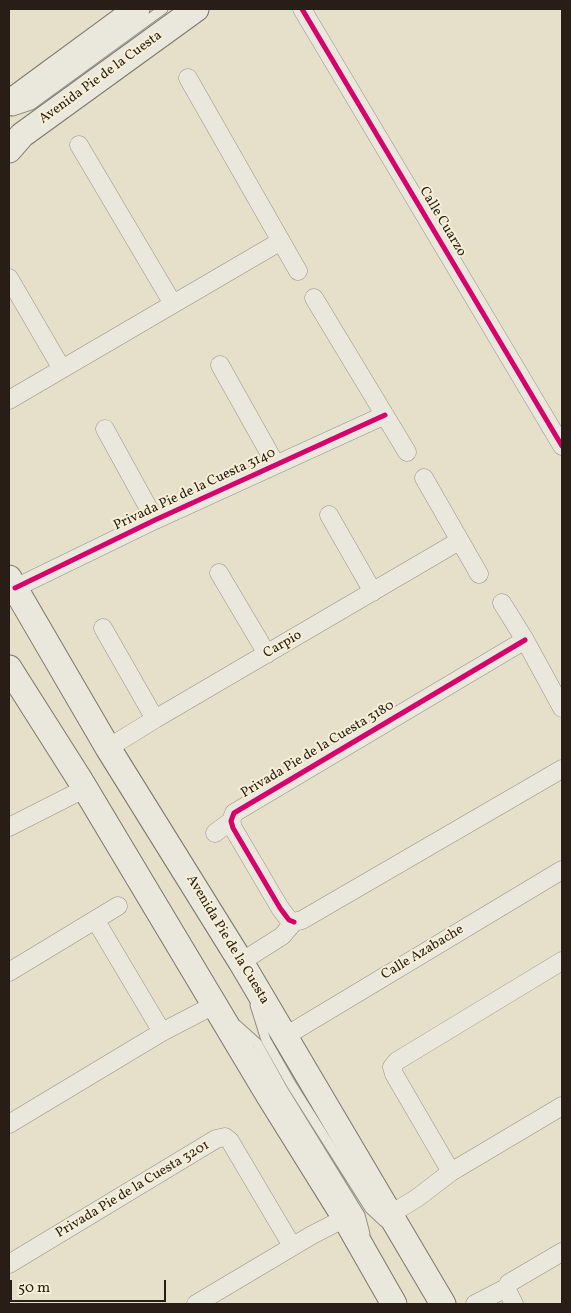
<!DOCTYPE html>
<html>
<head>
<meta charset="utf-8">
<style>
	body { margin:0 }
	#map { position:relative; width:571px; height:1313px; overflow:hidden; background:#e6e0ca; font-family:Vollkorn,serif }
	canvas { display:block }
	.frame { position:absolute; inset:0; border:10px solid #291d18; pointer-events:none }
	.scale { position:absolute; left:10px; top:1280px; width:156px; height:22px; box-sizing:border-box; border:2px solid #291d18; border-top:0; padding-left:6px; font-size:15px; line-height:18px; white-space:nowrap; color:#291d18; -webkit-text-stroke:4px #f6efd5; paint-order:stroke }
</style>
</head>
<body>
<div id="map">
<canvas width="571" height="1313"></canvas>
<div class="frame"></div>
<div class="scale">50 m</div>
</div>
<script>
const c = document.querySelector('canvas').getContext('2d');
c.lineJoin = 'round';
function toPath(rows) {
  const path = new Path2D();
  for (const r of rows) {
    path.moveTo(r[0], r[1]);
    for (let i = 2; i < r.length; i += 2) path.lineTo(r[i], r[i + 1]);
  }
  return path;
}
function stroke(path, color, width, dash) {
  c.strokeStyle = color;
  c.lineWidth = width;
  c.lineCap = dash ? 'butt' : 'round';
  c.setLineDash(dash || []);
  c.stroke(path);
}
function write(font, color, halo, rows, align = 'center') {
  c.font = font + ' Vollkorn,serif';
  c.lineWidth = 4;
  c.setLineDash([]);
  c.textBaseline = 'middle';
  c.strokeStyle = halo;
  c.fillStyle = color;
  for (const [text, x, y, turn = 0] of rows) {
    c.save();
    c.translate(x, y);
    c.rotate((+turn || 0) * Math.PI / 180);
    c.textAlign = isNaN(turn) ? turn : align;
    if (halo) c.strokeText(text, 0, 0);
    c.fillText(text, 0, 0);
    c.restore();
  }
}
const service = toPath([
	[13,111,31,105,163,9],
	[255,1005,266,1040,291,1084,370,1209,384,1222],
	[237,1025,257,1043,282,1088,360,1215,365,1234]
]);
const minor = toPath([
	[302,9,562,446],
	[188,78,298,271],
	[79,145,173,304],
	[9,278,62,369],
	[314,298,407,452],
	[220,365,276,465],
	[9,400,281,241],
	[105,429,155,520],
	[424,478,479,574],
	[329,515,373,592],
	[219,573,267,654],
	[15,588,155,520,385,415],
	[502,603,525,640,562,708],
	[103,628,155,719],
	[108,748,155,719,459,541],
	[9,827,84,789],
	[215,833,231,821],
	[96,921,162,1032],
	[294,922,289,920,280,908,233,828,231,821,234,813,525,640],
	[241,962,282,936,294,922,302,920,562,769],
	[9,972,118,906],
	[284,1037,562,870],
	[9,1124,162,1032,214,1005],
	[451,1172,394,1074,392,1067,397,1061,562,961],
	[389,1215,417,1198,451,1172,562,1106],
	[9,1264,216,1139,225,1137,230,1141,292,1246],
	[506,1288,514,1304],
	[196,1304,312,1235,345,1218],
	[475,1304,506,1288,509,1283,562,1252]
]);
const secondary = toPath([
	[9,103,137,9],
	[9,150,22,135,196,9],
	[9,578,108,748,241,962,443,1304],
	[9,668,80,780,269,1096,345,1218,394,1304]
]);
stroke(service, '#959084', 11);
stroke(minor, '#959084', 19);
stroke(secondary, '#7b766b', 27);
stroke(service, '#eae8dd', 9);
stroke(minor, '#eae8dd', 18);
stroke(secondary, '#eae8dd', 25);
stroke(toPath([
	[302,9,562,446],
	[15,588,155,520,385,415],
	[294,922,289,920,280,908,233,828,231,821,234,813,525,640]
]), '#d6006c', 5);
write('14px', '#291d18', '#f6efd5', [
	["Avenida Pie de la Cuesta",101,78,-36],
	["Calle Cuarzo",442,222,59],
	["Privada Pie de la Cuesta 3140",195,490,-25],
	["Carpio",283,645,-30],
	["Privada Pie de la Cuesta 3180",318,750,-31],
	["Avenida Pie de la Cuesta",227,940,59],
	["Calle Azabache",423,953,-31],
	["Privada Pie de la Cuesta 3201",133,1190,-31]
]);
</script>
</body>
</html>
